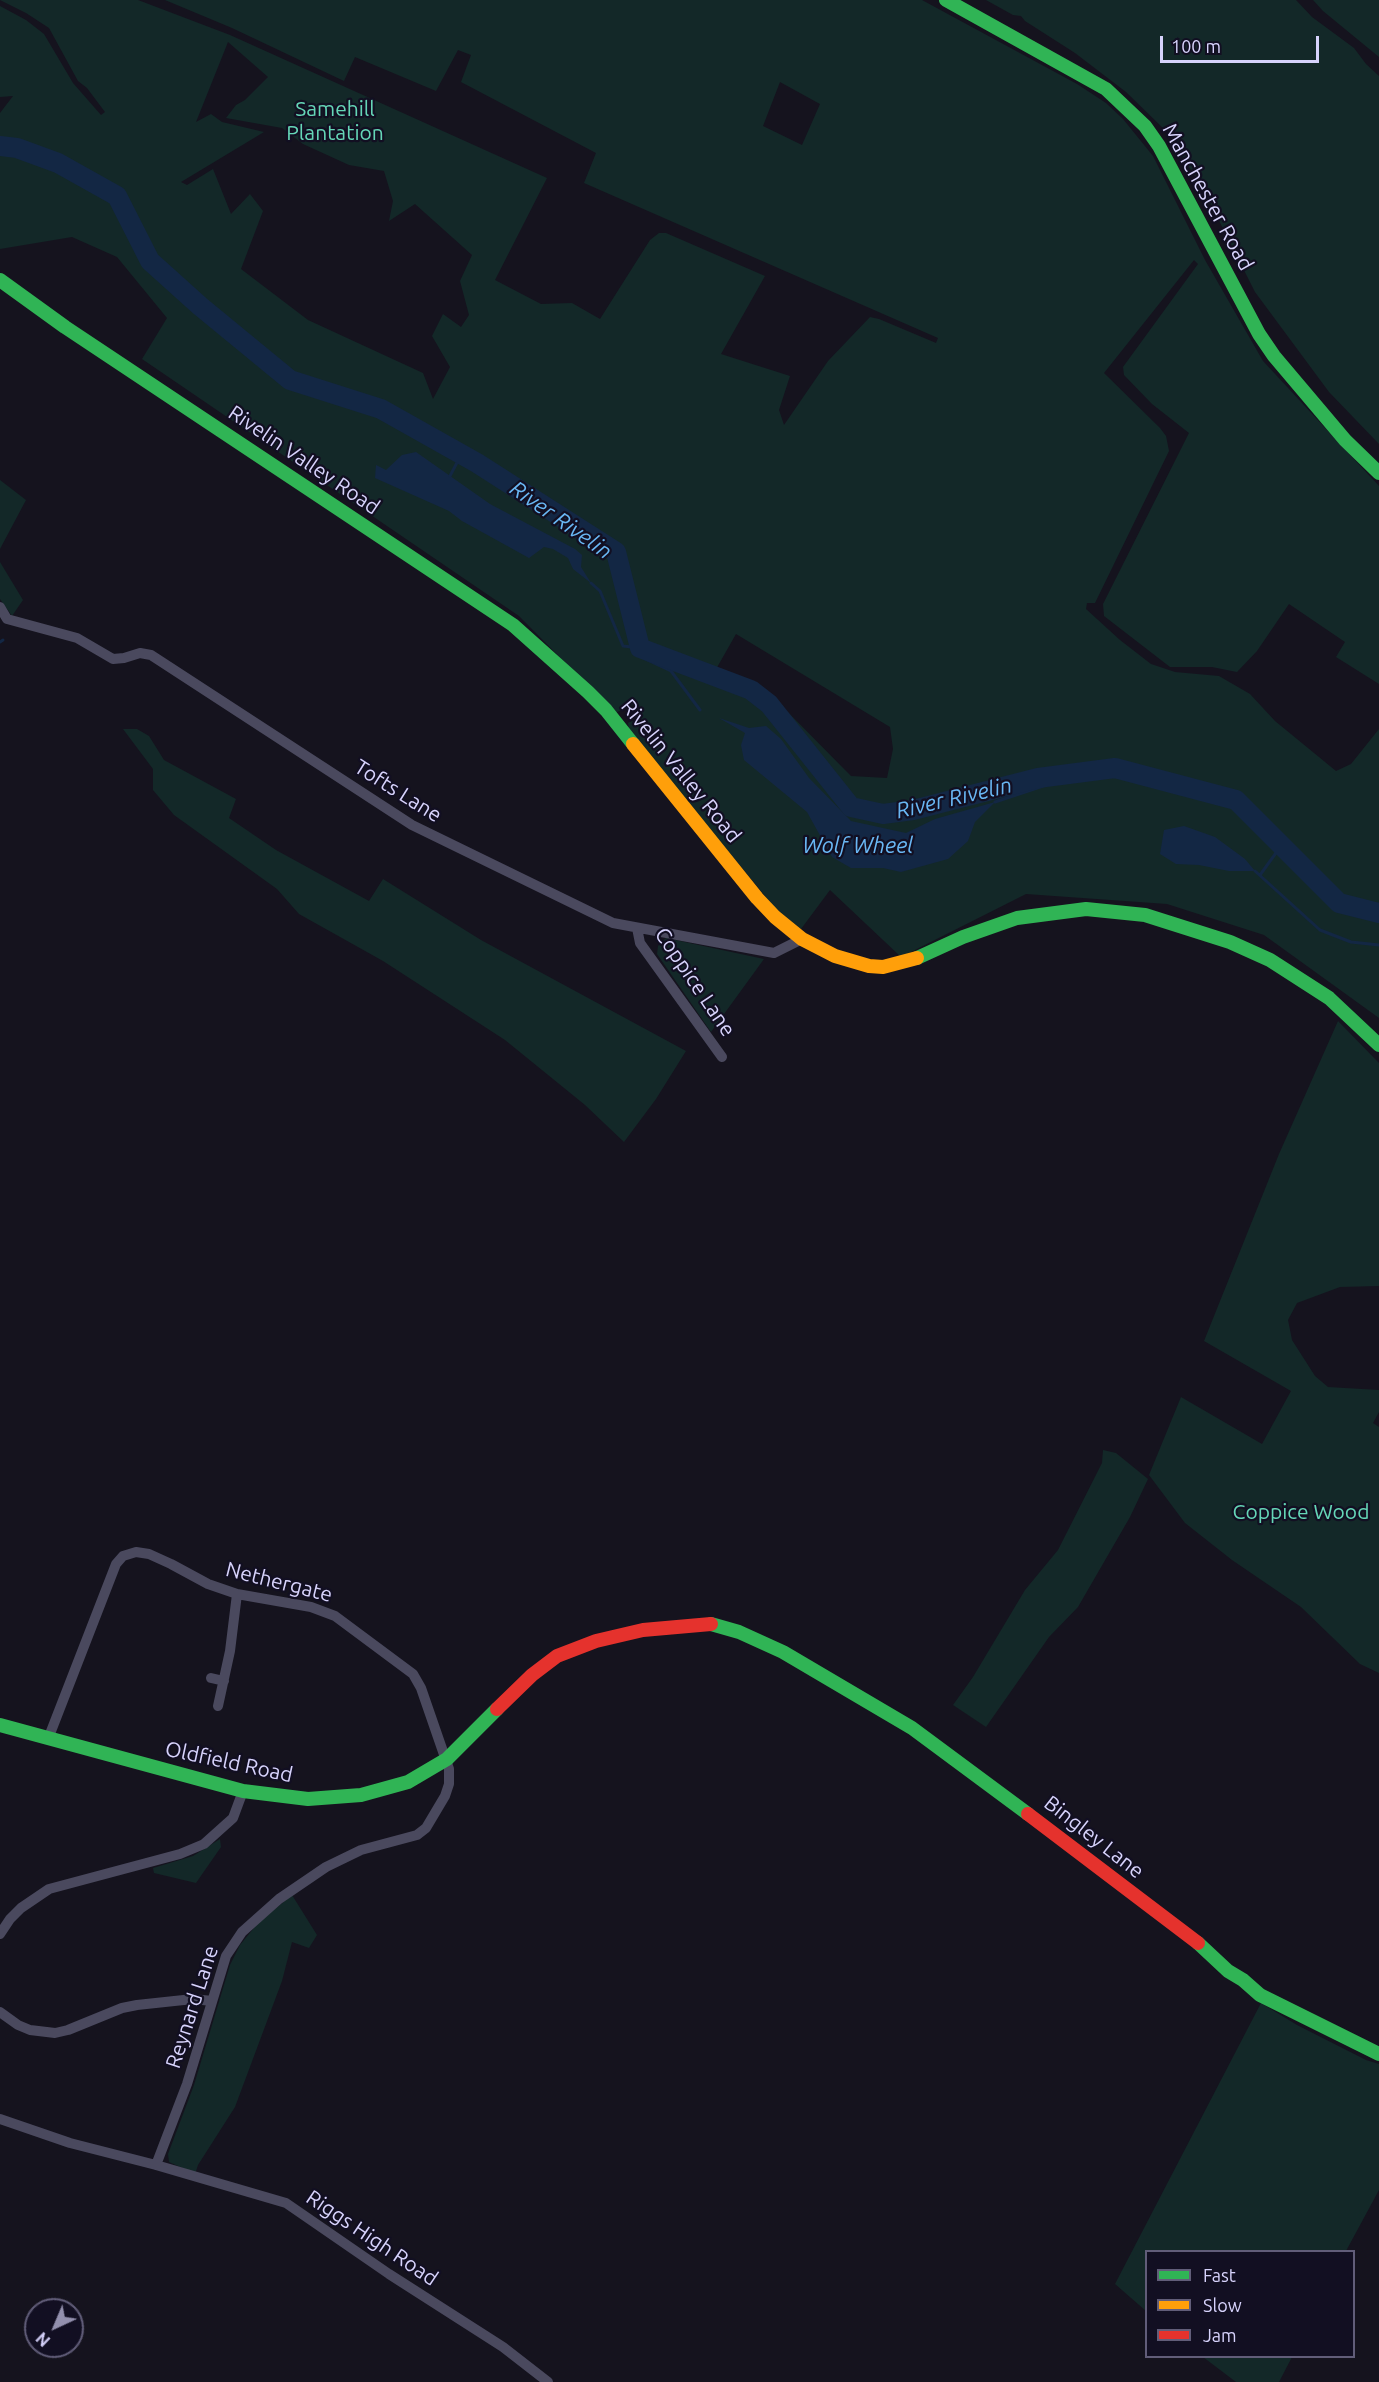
<!DOCTYPE html>
<style>
body{margin:0}
#map{position:relative;width:1379px;height:2382px;overflow:hidden;background:#15131e;font-family:Ubuntu,sans-serif}
canvas{display:block}
.legend{position:absolute;left:1145px;top:2250px;width:210px;height:108px;box-sizing:border-box;background:#120f22;border:2px solid #615d79;margin:0;padding:8px 10px;list-style:none;font-size:18px;color:#d7d3fc}
.legend li{display:flex;align-items:center;gap:12px;height:30px}
.legend b{width:30px;border:2px solid #615d79}
.north{position:absolute;left:24px;top:2298px;width:60px;height:60px;box-sizing:border-box;background:#120f22;border:2px solid #615d79;border-radius:50%;rotate:224deg;font-size:16px;font-weight:700;line-height:24px;text-align:center;color:#d7d3fc}
.north::after{content:'';display:block;margin:auto;width:21px;height:27px;background:#9390ae;clip-path:polygon(50% 0,100% 100%,50% 72%,0 100%)}
.scale{position:absolute;left:1160px;top:36px;width:159px;height:27px;box-sizing:border-box;border:3px solid #d7d3fc;border-top:0;padding-left:8px;font-size:18px;line-height:21px;white-space:nowrap;color:#d7d3fc;-webkit-text-stroke:4px #120f22;paint-order:stroke}
</style>
<div id="map">
<canvas width="1379" height="2382"></canvas>
<ul class="legend">
<li><b style="height:8px;background:#30b455"></b>Fast</li>
<li><b style="height:8px;background:#ff9f0a"></b>Slow</li>
<li><b style="height:8px;background:#e5322d"></b>Jam</li>
</ul>
<div class="north">N</div>
<div class="scale">100 m</div>
</div>
<script>
const c = document.querySelector('canvas').getContext('2d');
c.lineJoin = 'round';
function fill(path, color) { c.fillStyle = color; c.fill(path, 'evenodd'); }
const toPath = rows => new Path2D(rows.map(r => 'M' + r).join(''));
function stroke(path, color, width, dash) { c.strokeStyle = color; c.lineWidth = width; c.lineCap = dash ? 'butt' : 'round'; c.setLineDash(dash || []); c.stroke(path); }
function label(font, color, halo, rows, align = 'center') {
  c.font = font + ' Ubuntu,sans-serif'; c.lineWidth = 4.5; c.setLineDash([]); c.textBaseline = 'middle'; c.strokeStyle = halo; c.fillStyle = color; for (const [text, x, y, turn = 0] of rows) {
    c.save(); c.translate(x, y); c.rotate((+turn || 0) * Math.PI / 180); c.textAlign = isNaN(turn) ? turn : align; if (halo) c.strokeText(text, 0, 0); c.fillText(text, 0, 0); c.restore();
  }
}
fill(toPath([
 [0,0,138,0,230,35,547,178,495,280,541,304,572,303,600,319,650,240,659,233,666,233,765,276,721,354,790,376,779,410,784,425,828,361,870,317,879,319,936,343,938,338,584,183,596,153,461,82,471,55,458,50,436,91,355,57,344,81,232,28,165,0,922,0,1077,84,1106,103,1123,119,1153,156,1205,260,1263,361,1379,486,1379,684,1336,657,1345,642,1289,604,1257,651,1237,672,1212,667,1170,667,1104,616,1103,604,1189,433,1152,404,1124,375,1123,367,1198,264,1194,260,1104,373,1160,428,1166,436,1169,451,1095,603,1087,603,1086,609,1120,640,1151,664,1175,672,1219,676,1250,694,1275,721,1336,771,1351,764,1379,729,1379,1018,1264,935,1167,904,1026,894,901,957,830,890,801,929,775,908,629,731,628,723,631,721,639,722,642,708,633,705,615,713,519,616,142,359,167,318,117,257,72,237,0,249,0,113,13,96,0,97,0,6,26,20,44,34,73,83,101,115,105,112,87,88,78,81,49,28,26,13],
 [228,42,268,77,245,100,236,105,226,118,282,128,303,144,349,165,384,171,393,201,389,221,415,204,472,255,460,281,469,315,461,327,443,314,432,336,450,367,433,399,423,373,308,320,241,269,263,211,250,194,231,214,213,169,187,185,181,182,264,132,222,122,211,114,196,122],
 [780,82,820,104,802,145,763,126],
 [736,634,890,727,893,749,887,778,851,776,769,693,715,671],
 [986,0,1296,0,1312,17,1354,48,1366,64,1379,76,1379,444,1329,392,1255,292,1203,189,1166,131,1126,92,1075,53,1025,21,1021,16,1013,15],
 [1313,0,1379,0,1379,57,1323,11],
 [0,480,26,500,0,549],
 [0,562,23,600,12,616,0,599],
 [123,729,137,729,149,736,164,760,236,799,229,818,276,850,369,901,383,879,481,940,686,1051,656,1099,624,1142,585,1105,505,1040,383,961,299,914,277,889,174,815,153,790,153,769],
 [666,938,764,959,711,1032,657,954,658,946],
 [1338,1021,1379,1063,1379,1286,1340,1287,1297,1303,1288,1320,1292,1340,1315,1376,1328,1387,1379,1390,1379,1412,1373,1423,1379,1427,1379,1673,1360,1664,1301,1607,1232,1560,1185,1523,1149,1475,1181,1397,1262,1444,1291,1391,1204,1341,1279,1154],
 [1103,1450,1116,1453,1148,1479,1130,1517,1078,1607,1049,1637,986,1727,953,1705,973,1677,1025,1590,1058,1550,1102,1463],
 [220,1839,221,1847,196,1883,154,1873,153,1868,193,1856],
 [292,1895,317,1935,309,1948,292,1942,282,1981,235,2107,198,2165,194,2177,187,2170,169,2162,168,2154,194,2085,230,1965,240,1945,258,1923],
 [1261,2003,1297,2025,1366,2060,1379,2064,1379,2190,1346,2251,1146,2252,1146,2311,1115,2284],
 [1203,2357,1292,2357,1279,2382,1236,2382]
]), '#132828');
fill(toPath([
 [416,452,490,504,575,549,582,555,581,567,591,583,573,569,568,558,553,549,544,547,529,558,462,521,449,511,375,478,376,465,386,470,402,455],
 [719,718,749,728,766,726,781,739,809,778,851,821,906,833,935,819,995,802,975,822,968,841,948,859,901,872,883,868,851,868,832,857,807,812,744,760,741,745,745,733],
 [1184,826,1215,837,1245,859,1255,871,1229,871,1199,865,1176,864,1160,854,1164,830]
]), '#132744');
stroke(toPath([
 [450,476,461,455],
 [591,583,600,591,623,646,640,648,639,656,671,671,700,710],
 [0,642,3,640],
 [995,802,1046,785,1050,776],
 [1255,871,1320,930,1351,942,1379,945],
 [1260,875,1281,846]
]), '#132744', 3);
stroke(toPath([
 [0,146,17,148,58,163,117,196,150,261,200,306,290,380,381,409,477,463,616,552,640,648,751,690,769,704,851,807,883,814,913,810,1038,778,1115,768,1236,800,1339,903,1379,913]
]), '#132744', 20);
stroke(toPath([
 [0,607,7,619,77,638,113,659,124,658,140,653,151,655,412,825,613,923,774,953,802,939],
 [637,928,640,943,722,1057],
 [211,1678,224,1681],
 [218,1706,230,1651,237,1594],
 [48,1739,116,1564,123,1556,136,1552,149,1554,171,1564,208,1584,237,1594,311,1607,335,1616,413,1674,421,1688,449,1769,449,1784,445,1796,426,1828,417,1835,361,1850,326,1867,279,1899,242,1932,226,1956,187,2084,156,2165],
 [0,1934,10,1919,21,1908,49,1889,180,1854,204,1844,233,1818,243,1791],
 [0,2012,18,2025,30,2030,55,2033,68,2030,122,2008,137,2005,193,1999,212,2001],
 [0,2119,70,2143,156,2165,286,2203,389,2274,503,2347,548,2382]
]), '#4a495e', 10);
stroke(toPath([
 [946,0,1106,89,1145,126,1159,146,1259,334,1274,356,1345,440,1379,473],
 [0,280,65,327,513,625,588,692,606,710,633,744],
 [917,958,963,937,1017,918,1086,909,1145,915,1230,942,1270,960,1329,998,1379,1045],
 [711,1624,739,1632,783,1652,912,1728,1028,1814],
 [0,1725,243,1791,308,1799,361,1795,408,1782,447,1759,497,1709],
 [1198,1943,1228,1971,1243,1980,1260,1995,1379,2054]
]), '#30b455', 14);
stroke(toPath([
 [633,744,757,898,775,917,802,939,835,956,869,966,883,967,917,958]
]), '#ff9f0a', 14);
stroke(toPath([
 [497,1709,532,1675,557,1656,596,1641,643,1630,711,1624],
 [1028,1814,1198,1943]
]), '#e5322d', 14);
label('21px', '#65d6b7', '#120f22', [
 ["Samehill",335,109],
 ["Plantation",335,133],
 ["Coppice Wood",1301,1512]
]);
label('21px', '#d7d3fc', '#120f22', [
 ["Manchester Road",1208,197,61],
 ["Rivelin Valley Road",304,460,34],
 ["Rivelin Valley Road",681,771,51],
 ["Tofts Lane",398,791,32],
 ["Coppice Lane",695,982,56],
 ["Nethergate",279,1582,14],
 ["Oldfield Road",229,1762,12],
 ["Bingley Lane",1094,1837,38],
 ["Reynard Lane",192,2007,-72],
 ["Riggs High Road",372,2238,34]
]);
label('italic 22px', '#69b7f4', '#120f22', [
 ["River Rivelin",561,520,35],
 ["River Rivelin",954,798,-13],
 ["Wolf Wheel",858,846]
]);
</script>
